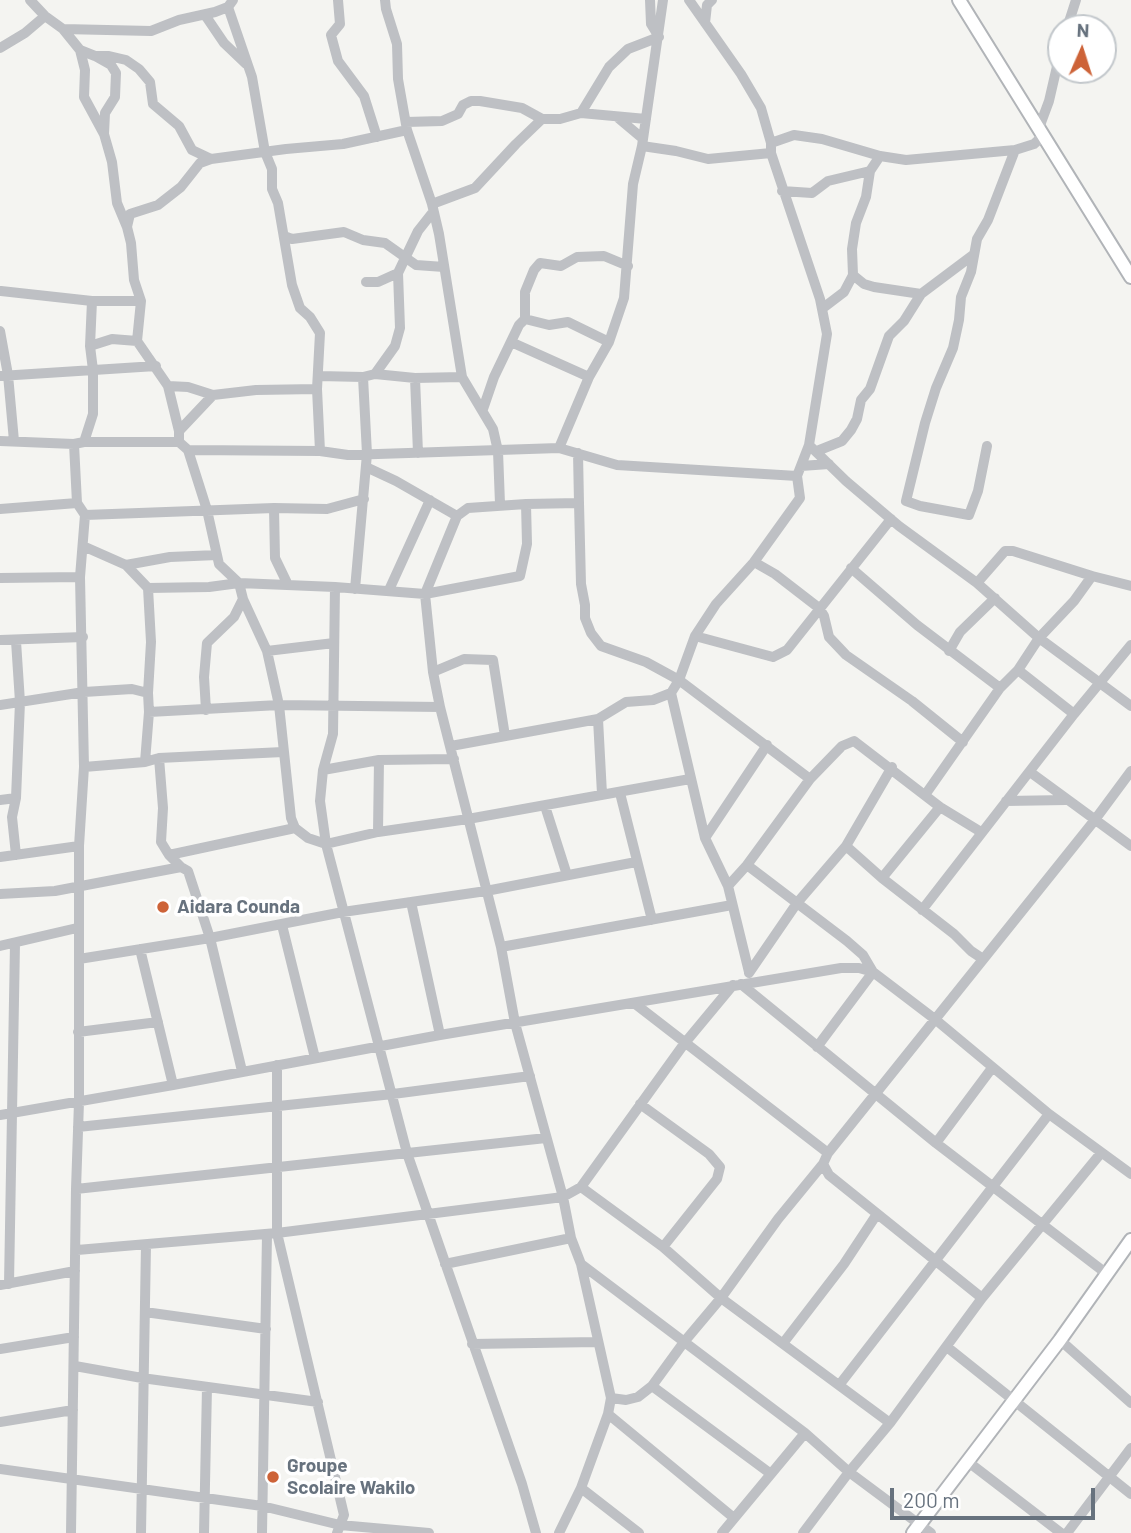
<!DOCTYPE html>
<style>
body{margin:0}
#map{position:relative;width:1131px;height:1533px;overflow:hidden;background:#f4f4f1;font-family:Barlow,sans-serif}
canvas{display:block}
.north{position:absolute;left:1047px;top:14px;width:70px;height:70px;box-sizing:border-box;background:#fff;border:2px solid #c2c7cb;border-radius:50%;rotate:3deg;font-size:19px;font-weight:700;line-height:28px;text-align:center;color:#67727e}
.north::after{content:'';display:block;margin:auto;width:24px;height:32px;background:#cd6338;clip-path:polygon(50% 0,100% 100%,50% 72%,0 100%)}
.scale{position:absolute;left:890px;top:1488px;width:205px;height:32px;box-sizing:border-box;border:4px solid #67727e;border-top:0;padding-left:9px;font-size:21px;line-height:24px;white-space:nowrap;color:#67727e;-webkit-text-stroke:5px #fff;paint-order:stroke}
</style>
<div id="map">
<canvas width="1131" height="1533"></canvas>
<div class="north">N</div>
<div class="scale">200 m</div>
</div>
<script>
const c = document.querySelector('canvas').getContext('2d');
c.lineJoin = 'round';
const toPath = rows => new Path2D(rows.map(r => 'M' + r).join(''));
function stroke(path, color, width, dash) { c.strokeStyle = color; c.lineWidth = width; c.lineCap = dash ? 'butt' : 'round'; c.setLineDash(dash || []); c.stroke(path); }
function label(font, color, halo, rows, align = 'center') {
  c.font = font + ' Barlow,sans-serif'; c.lineWidth = 7; c.setLineDash([]); c.textBaseline = 'middle'; c.strokeStyle = halo; c.fillStyle = color; for (const [text, x, y, turn = 0] of rows) {
    c.save(); c.translate(x, y); c.rotate((+turn || 0) * Math.PI / 180); c.textAlign = isNaN(turn) ? turn : align; if (halo) c.strokeText(text, 0, 0); c.fillText(text, 0, 0); c.restore();
  }
}
const major = toPath([
 [959,0,1131,277],
 [913,1533,1060,1340,1131,1240]
]);
stroke(major, '#b1b4b8', 16);
stroke(toPath([
 [30,0,45,16,63,29,80,50,95,56,109,56,126,60,139,69,150,82,153,104,179,126,192,150,211,159,286,149,343,144,407,130],
 [338,0,340,24,331,35,338,61,364,96,377,137],
 [385,0,386,9,397,44,398,79,407,130,432,204,439,234,462,377,493,429,498,451,500,504],
 [689,0,741,74,761,108,771,143,771,153,820,299,827,334,809,445,797,476,800,498,754,562,716,604,695,636,679,680,671,693,705,838,728,886,749,972],
 [228,7,252,77,265,152,272,169,272,189,278,203,292,285,300,308,310,317,320,333,317,389,320,451],
 [205,15,224,43,246,64],
 [705,23,707,5,712,0],
 [1067,28,1076,0],
 [63,29,151,31,179,20,215,12,228,7,233,0],
 [0,48,25,33,45,16],
 [80,50,85,70,84,97,104,134,112,162,117,203,127,227],
 [95,56,111,65,116,73,115,97,105,113,104,134],
 [581,113,609,67,628,49,659,37,651,24,650,0],
 [617,117,642,138],
 [406,122,442,121,458,114,463,105,471,101,480,101,522,108,542,119],
 [1039,128,1049,101,1061,49],
 [771,143,794,135,822,139,880,156,906,160,1015,150,1034,144,1044,135],
 [642,146,676,151,708,159,771,153],
 [782,191,812,193,828,181,870,171],
 [432,204,475,188,516,144,542,119,560,119,581,113,646,119],
 [284,236,292,239,344,232,363,240,385,243,416,265,444,267],
 [853,275,864,284,874,287,921,294],
 [366,282,378,282,398,273],
 [1,291,92,301,141,301],
 [823,308,844,292,853,275,852,249,856,223,866,197,870,171,880,156],
 [525,319,525,292,534,270,540,263,561,266,577,257,604,256,628,266],
 [0,331,8,375,14,441],
 [137,341,141,301,134,280,131,243,127,227,130,214,158,205,181,187,200,163,211,159],
 [511,342,589,377],
 [90,346,112,339,137,341,168,386,179,431,179,442],
 [375,374,395,346,400,328,398,273,418,231,433,212],
 [0,376,156,366],
 [319,376,363,377],
 [415,378,418,453],
 [168,386,188,387,213,395,256,390,317,389],
 [483,409,494,377,519,325,525,319,549,325,568,322,609,342],
 [179,431,213,395],
 [0,441,74,444,77,503,85,515,80,577,84,767,79,846,79,1102,76,1189,71,1533],
 [84,442,93,414,93,370,90,346,92,301],
 [74,444,84,442,179,442,188,450,207,510,219,564,239,583,243,599,267,651,279,705,291,818,295,828,308,838,326,844,378,832,468,819,690,779],
 [809,445,846,481,899,526,977,583,1039,638,1131,706],
 [987,446,978,491,969,515,920,506,906,501,925,423,936,388,953,348,959,320,961,297,971,272,977,239,988,220,1015,150],
 [559,448,617,465,797,476],
 [188,450,320,451,348,455,559,448,589,377,609,342,624,298,633,184,642,146,663,0],
 [817,451,842,441,851,430,857,419,861,400,870,389,889,336,904,321,921,294,973,255],
 [578,453,579,503],
 [801,466,829,464],
 [366,467,396,481,457,516],
 [526,504,579,503,581,584,585,605,585,618,591,633,601,646,646,662,679,680,810,779],
 [274,508,275,558,288,585],
 [0,509,77,503],
 [85,515,274,508,327,509,364,499],
 [83,546,126,565,148,588,209,587,239,583,335,587,425,594,520,576,527,544,526,504,468,508,457,516,425,594,433,672,440,707,501,947,515,1023,563,1197,571,1238,581,1264,611,1398,608,1414,581,1488,559,1533],
 [754,562,775,574,819,608,824,616,829,637,846,655,912,701,963,742],
 [126,565,170,557,217,555],
 [851,568,917,625,1000,688],
 [0,578,80,577],
 [977,583,1005,551,1013,551,1092,576,1131,586],
 [335,587,333,734,323,770,320,801,326,844,407,1153,522,1484,536,1533],
 [355,589,367,454,363,377,375,374,415,378,462,377],
 [389,590,430,500],
 [695,636,773,657,787,650,891,519],
 [0,640,83,637],
 [16,641,20,702,16,798,12,817,16,855],
 [267,651,334,643],
 [949,651,960,632,995,598],
 [1018,670,1074,714],
 [433,672,464,659,493,660,505,736],
 [148,693,151,642,148,588],
 [0,705,84,692,132,689,148,693,149,712,145,762],
 [206,710,204,677,207,643,234,617,243,599],
 [149,712,279,705,440,707],
 [598,719,602,794],
 [451,746,598,719,626,702,653,700,671,693],
 [159,758,163,808,161,842,169,855,181,867,188,871,210,938,242,1071],
 [84,767,145,762,159,758,283,752],
 [323,770,379,760,454,759],
 [1030,772,1131,846],
 [620,793,652,920],
 [925,795,1000,688,1018,670,1039,638,1074,601,1092,576],
 [0,800,16,798],
 [1006,801,1066,800],
 [545,806,567,875],
 [378,832,379,760],
 [705,838,767,745],
 [846,846,882,878,954,934,971,951,983,959],
 [169,855,295,828],
 [0,857,79,846],
 [747,865,847,941,863,955,873,972,817,1047],
 [882,878,940,807],
 [728,886,747,865,810,779,842,746,854,741,940,807,981,832],
 [0,894,55,891,181,867],
 [411,902,440,1035],
 [922,910,1074,714,1131,645],
 [282,925,315,1058],
 [0,946,77,928],
 [501,947,732,905],
 [140,949,173,1085],
 [79,959,210,938,343,912,486,891,636,862],
 [749,973,797,903,846,846,892,767],
 [741,984,936,1143,1107,1274],
 [634,1003,828,1153],
 [78,1032,158,1022],
 [277,1065,277,1233,344,1515,337,1533],
 [640,1104,709,1154,720,1167,717,1179,663,1247],
 [0,1115,173,1085,440,1035,841,968,859,968,873,972,936,1020,1049,1114,1131,1174],
 [78,1127,393,1094,530,1076],
 [936,1143,992,1068],
 [823,1164,829,1175,982,1298],
 [581,1187,663,1247,721,1298,890,1423],
 [76,1189,546,1138],
 [77,1250,277,1233,563,1197,581,1187,684,1044,733,985],
 [445,1264,571,1238],
 [581,1264,805,1433,849,1472,931,1533],
 [9,1284,15,943],
 [0,1285,75,1271],
 [145,1312,266,1329],
 [1060,1340,1131,1403],
 [784,1342,844,1264,877,1214],
 [472,1344,597,1342],
 [947,1347,1131,1494],
 [0,1349,74,1337],
 [75,1366,142,1378,318,1402],
 [840,1384,1049,1114],
 [652,1386,771,1474],
 [611,1398,626,1400,638,1397,652,1386,684,1342,721,1298,778,1219,823,1164,828,1153,1094,821,1131,771],
 [608,1414,734,1518],
 [0,1422,73,1410],
 [967,1461,1061,1533],
 [0,1469,262,1506,340,1525,429,1533],
 [581,1488,639,1533],
 [141,1533,146,1245],
 [204,1533,207,1387],
 [262,1533,267,1234],
 [722,1533,805,1433],
 [803,1533,849,1472,890,1423,982,1298,1101,1153],
 [1067,1533,1131,1448]
]), '#bec0c4', 10);
stroke(major, '#fff', 12);
for (const [x, y, r, color] of [
 [163,907,7,"#cd6338"],
 [273,1477,7,"#cd6338"]
]) { const dot = new Path2D(); dot.arc(x, y, r, 0, 2 * Math.PI); c.fillStyle = color; c.fill(dot); stroke(dot, '#fff', 2.5); }
label('bold 19px', '#67727e', '#fff', [
 ["Aidara Counda",177,907],
 ["Groupe",287,1466],
 ["Scolaire Wakilo",287,1488]
], 'left');
</script>
